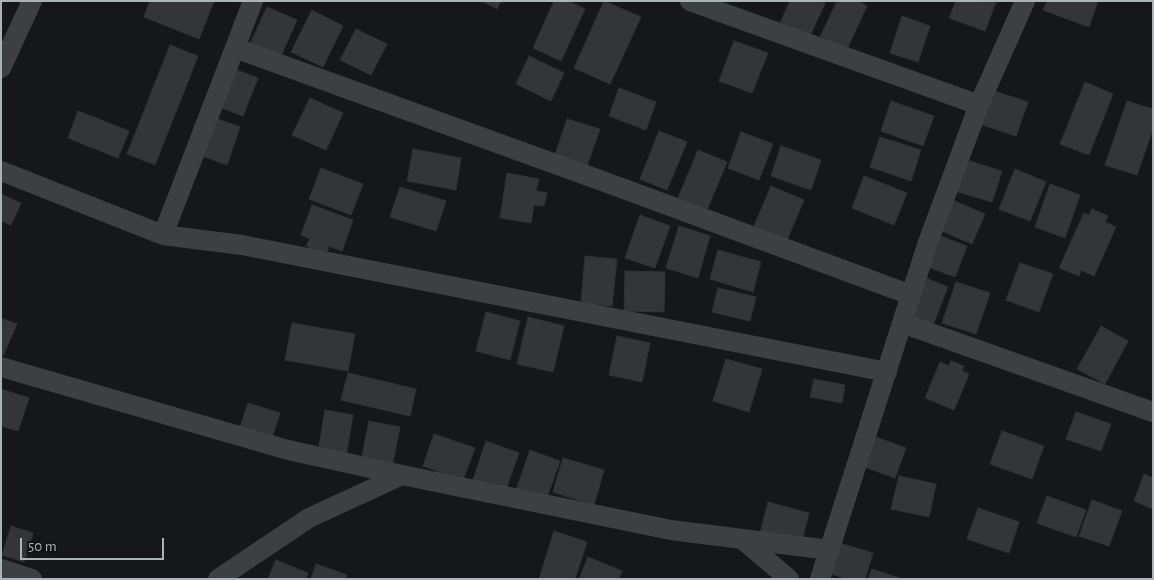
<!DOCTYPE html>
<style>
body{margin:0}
#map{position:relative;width:1154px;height:580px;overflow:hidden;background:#161718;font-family:"Alegreya Sans",sans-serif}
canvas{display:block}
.frame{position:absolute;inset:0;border:2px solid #aab4b6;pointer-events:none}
.scale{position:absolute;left:20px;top:538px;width:144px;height:22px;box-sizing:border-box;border:2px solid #aab4b6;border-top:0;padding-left:6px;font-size:15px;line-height:18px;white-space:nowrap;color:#aab4b6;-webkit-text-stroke:4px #111213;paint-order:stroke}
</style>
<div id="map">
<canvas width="1154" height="580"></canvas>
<div class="frame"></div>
<div class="scale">50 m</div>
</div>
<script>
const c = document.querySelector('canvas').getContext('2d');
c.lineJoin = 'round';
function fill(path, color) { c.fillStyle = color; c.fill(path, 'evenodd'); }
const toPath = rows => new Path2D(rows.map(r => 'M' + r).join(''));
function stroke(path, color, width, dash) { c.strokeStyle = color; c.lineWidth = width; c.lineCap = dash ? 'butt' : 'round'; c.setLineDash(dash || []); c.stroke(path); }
const building = toPath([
 [150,1,214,1,199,39,144,17,150,1],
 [482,1,501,1,497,9,482,1],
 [554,1,568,1,585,9,561,61,533,48,554,1],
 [604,1,641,17,610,84,574,68,604,1],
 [790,1,826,1,810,36,780,23,790,1],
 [837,1,858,1,867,6,847,49,820,37,837,1],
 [956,1,996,2,985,31,949,18,956,1],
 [1047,1,1098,1,1089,27,1043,10,1047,1],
 [267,7,297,20,280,58,250,44,267,7],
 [312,10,343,26,323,67,291,52,312,10],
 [902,16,930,26,918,62,890,53,902,16],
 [356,29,387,44,371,75,340,60,356,29],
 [734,41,768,53,752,93,719,81,734,41],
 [170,45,198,56,155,165,127,154,170,45],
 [529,56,564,73,551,101,516,84,529,56],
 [229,67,258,78,243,116,214,105,229,67],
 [1085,82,1113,94,1089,155,1060,144,1085,82],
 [619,88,656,102,646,130,609,116,619,88],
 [988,89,1028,102,1016,136,977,123,988,89],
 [310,98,343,113,326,150,292,135,310,98],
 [891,101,934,116,923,146,881,131,891,101],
 [1127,101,1153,109,1153,129,1137,175,1105,165,1127,101],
 [78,111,129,131,118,158,68,138,78,111],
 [207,115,240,127,227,165,194,153,207,115],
 [567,119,600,129,587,166,555,155,567,119],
 [659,131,687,142,667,190,640,179,659,131],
 [741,132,773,144,759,180,728,168,741,132],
 [880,137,921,150,911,181,870,167,880,137],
 [781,146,821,160,811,190,771,176,781,146],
 [413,149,461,158,456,190,407,181,413,149],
 [698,150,727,162,707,210,678,198,698,150],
 [960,158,1002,171,992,202,951,190,960,158],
 [321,168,363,184,351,215,309,199,321,168],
 [1015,169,1046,182,1030,221,999,209,1015,169],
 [507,173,539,179,536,191,547,193,544,206,534,205,531,223,500,218,507,173],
 [864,176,907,193,894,225,852,208,864,176],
 [1050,184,1080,195,1065,238,1035,227,1050,184],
 [771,186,804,200,787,240,754,226,771,186],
 [400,187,446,201,436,231,390,217,400,187],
 [1,194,21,203,11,225,1,221,1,194],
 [948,198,985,214,972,244,935,228,948,198],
 [312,205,353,220,342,251,329,246,326,254,306,246,310,239,301,235,312,205],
 [1092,209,1108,216,1105,222,1116,227,1094,276,1081,270,1079,276,1059,268,1084,213,1089,215,1092,209],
 [640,215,670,226,655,268,625,258,640,215],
 [679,226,710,236,698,278,666,268,679,226],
 [927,231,967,246,955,277,915,262,927,231],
 [718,250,761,262,753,292,710,279,718,250],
 [585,256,617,259,612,306,581,303,585,256],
 [1020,263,1053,274,1039,312,1006,300,1020,263],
 [625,271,665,272,664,312,624,311,625,271],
 [919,275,948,287,933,325,903,314,919,275],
 [956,282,990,293,976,334,942,323,956,282],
 [718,288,756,297,750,321,712,312,718,288],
 [486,312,520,321,510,360,476,351,486,312],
 [528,317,564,326,553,372,517,364,528,317],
 [1,318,17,324,3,356,1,355,1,318],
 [292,323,355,334,348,371,285,360,292,323],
 [1101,326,1128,341,1105,384,1077,369,1101,326],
 [617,336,650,343,642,382,609,375,617,336],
 [726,359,762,369,749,412,713,401,726,359],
 [951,361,964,366,962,371,969,374,954,410,925,398,940,362,949,366,951,361],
 [348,373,416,389,410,416,341,400,348,373],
 [814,379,845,385,842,403,810,397,814,379],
 [1,389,29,398,18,431,1,426,1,389],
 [248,403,280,413,270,444,238,434,248,403],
 [325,410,353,415,346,456,318,452,325,410],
 [1076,412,1111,424,1101,451,1066,439,1076,412],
 [369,421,400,427,392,467,361,461,369,421],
 [1002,431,1044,446,1032,479,990,464,1002,431],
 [862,432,906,448,895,478,851,462,862,432],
 [434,434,475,448,463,480,423,466,434,434],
 [486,441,519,453,505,492,473,480,486,441],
 [530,450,560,461,546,500,516,490,530,450],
 [563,458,604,470,594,505,553,492,563,458],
 [1144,474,1153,478,1153,509,1134,501,1144,474],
 [899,476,936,484,929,517,891,509,899,476],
 [1047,496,1086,510,1076,537,1037,523,1047,496],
 [1092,500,1122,511,1109,546,1079,536,1092,500],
 [768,502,809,513,801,544,760,533,768,502],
 [978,508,1019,522,1009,553,967,539,978,508],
 [11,526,33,533,24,562,2,555,11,526],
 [554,531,587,542,575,579,539,579,554,531],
 [836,542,873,553,865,579,848,579,827,573,836,542],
 [588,557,622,571,619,579,579,579,588,557],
 [276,560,308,573,306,579,268,579,276,560],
 [316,564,347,575,345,579,311,579,316,564],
 [872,569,902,579,868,579,872,569]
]);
fill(building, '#333536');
stroke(building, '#303233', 1);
stroke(toPath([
 [690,1,979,105],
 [235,48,616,186,911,295],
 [1,68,32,1],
 [1,171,163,235,242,245,887,372],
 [163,235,253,1],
 [902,323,1153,412],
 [1,367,288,450,402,475,671,530,830,550],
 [742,539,789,579],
 [1,569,32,579],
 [218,579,309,518,402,475],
 [820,579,927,245,979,105,1025,1]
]), '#3d4041', 20);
</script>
